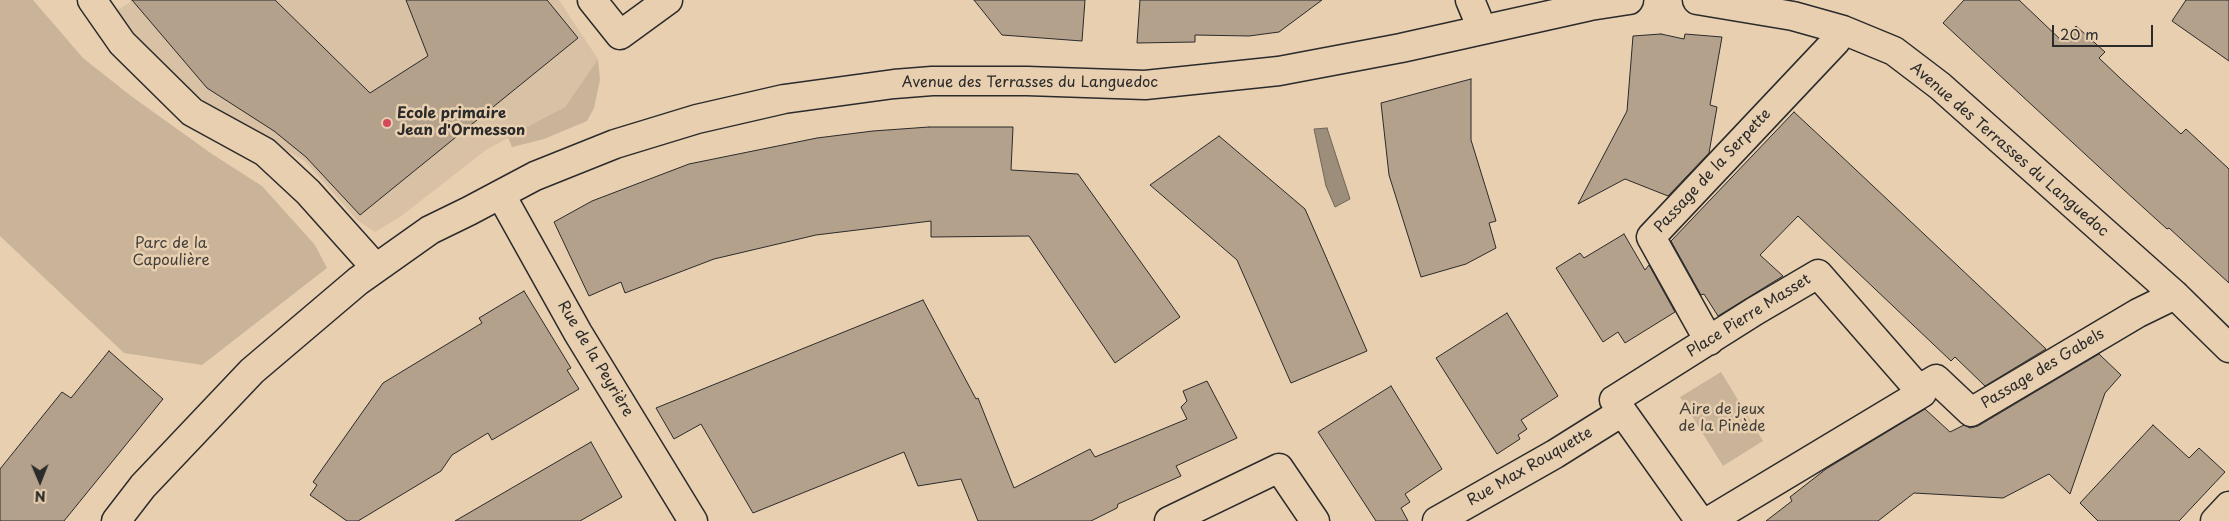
<!DOCTYPE html>
<meta charset="utf-8">
<style>
body{margin:0}
#map{position:relative;width:2229px;height:521px;overflow:hidden;background:#e8cfb0;font-family:"Playpen Sans",sans-serif}
canvas{display:block}
.north{position:absolute;left:15px;top:456px;width:50px;height:50px;-webkit-text-stroke:4px #e8cfb0;paint-order:stroke;rotate:179deg;font-size:14px;font-weight:700;line-height:20px;text-align:center;color:#2b2b2b}
.north::after{content:'';display:block;margin:auto;width:18px;height:22px;background:#2b2b2b;clip-path:polygon(50% 0,100% 100%,50% 72%,0 100%)}
.scale{position:absolute;left:2052px;top:25px;width:101px;height:22px;box-sizing:border-box;border:2px solid #2b2b2b;border-top:0;padding-left:6px;font-size:15px;line-height:18px;white-space:nowrap;color:#2b2b2b;-webkit-text-stroke:4px #e8cfb0;paint-order:stroke}
</style>
<div id="map">
<canvas width="2229" height="521"></canvas>
<div class="north">N</div>
<div class="scale">20 m</div>
</div>
<script>
const c = document.querySelector('canvas').getContext('2d');
c.lineJoin = 'round';
function fill(path, color) { c.fillStyle = color; c.fill(path, 'evenodd'); }
const toPath = rows => new Path2D(rows.map(r => 'M' + r).join(''));
function stroke(path, color, width, dash) { c.strokeStyle = color; c.lineWidth = width; c.lineCap = dash ? 'butt' : 'round'; c.setLineDash(dash || []); c.stroke(path); }
function label(font, color, halo, rows, align = 'center') {
  c.font = font + ' "Playpen Sans",sans-serif'; c.lineWidth = 5; c.setLineDash([]); c.textBaseline = 'middle'; c.strokeStyle = halo; c.fillStyle = color; for (const [text, x, y, turn = 0] of rows) {
    c.save(); c.translate(x, y); c.rotate((+turn || 0) * Math.PI / 180); c.textAlign = isNaN(turn) ? turn : align; if (halo) c.strokeText(text, 0, 0); c.fillText(text, 0, 0); c.restore();
  }
}
fill(toPath([
 [130,0,559,0,598,59,565,107,486,150,400,217,375,232,357,220,305,161,215,109,151,60,116,11,130,2]
]), '#d8c1a5');
fill(toPath([
 [0,0,33,0,83,58,131,96,212,154,262,186,315,245,327,268,202,365,124,353,0,236],
 [598,59,600,80,594,108,587,121,544,139,512,147,508,137,565,107],
 [1721,372,1763,441,1723,466,1680,397]
]), '#c9b49a');
const water = toPath([
 [1327,128,1350,199,1335,207,1326,186,1314,129,1327,128]
]);
fill(water, '#9d8e7b');
stroke(water, '#6f665b', 1);
const building = toPath([
 [132,0,275,0,370,93,428,56,406,0,547,0,578,38,360,215,306,157,274,131,207,88,132,0],
 [974,0,1085,0,1082,41,1002,35,974,0],
 [1140,0,1322,0,1279,32,1249,36,1195,35,1195,42,1137,43,1140,0],
 [1964,0,2019,0,2062,41,2076,26,2105,52,2099,58,2120,78,2181,134,2186,129,2229,169,2229,283,2169,228,2167,229,2124,190,1943,23,1964,0],
 [2186,0,2229,0,2229,61,2172,21,2186,0],
 [1661,34,1684,39,1685,34,1722,37,1710,105,1717,107,1709,153,1668,196,1625,179,1578,204,1627,111,1633,36,1661,34],
 [1471,79,1471,140,1496,221,1489,223,1496,248,1466,264,1421,277,1389,175,1381,103,1471,79],
 [1794,112,1838,153,2046,349,1985,386,1955,357,1951,361,1798,216,1760,255,1783,276,1718,316,1704,294,1701,295,1671,241,1794,112],
 [929,127,1013,127,1011,170,1078,174,1180,317,1115,363,1029,236,931,237,931,221,816,235,714,259,625,293,621,282,589,296,554,222,592,201,689,164,817,138,873,131,929,127],
 [1219,136,1305,209,1367,351,1291,383,1237,260,1150,185,1219,136],
 [1624,234,1645,270,1649,265,1675,312,1625,343,1618,332,1603,342,1556,268,1580,253,1584,258,1624,234],
 [524,291,571,368,567,370,579,389,492,440,488,433,452,455,441,471,358,521,347,521,310,495,317,485,313,482,383,383,482,323,479,318,524,291],
 [923,300,976,399,978,398,1014,488,1090,449,1095,457,1187,419,1181,407,1187,401,1183,391,1207,381,1237,438,1176,466,1181,476,1118,504,1117,508,1091,521,978,521,961,479,918,486,904,452,753,513,701,424,674,439,656,408,923,300],
 [1507,313,1558,396,1521,420,1527,429,1518,435,1520,439,1497,454,1436,358,1507,313],
 [109,351,163,399,64,521,0,521,0,469,62,392,71,398,109,351],
 [2099,354,2121,375,2105,393,2070,494,2049,474,2003,498,1914,493,1878,521,1766,521,1792,501,1790,497,1826,469,1925,409,1950,432,1964,425,1970,428,1978,426,2099,354],
 [1391,386,1442,469,1405,494,1410,502,1401,508,1408,521,1376,521,1318,432,1391,386],
 [2153,425,2189,458,2199,448,2225,472,2179,521,2098,521,2080,503,2153,425],
 [591,442,622,497,580,521,455,521,591,442]
]);
fill(building, '#b3a18b');
stroke(building, '#2b2b2b', 1);
const minor = toPath([
 [92,0,122,43,192,112,265,152,308,192,376,268],
 [592,0,620,35,668,0],
 [1470,0,1482,29],
 [1697,0,1793,16,1843,30,1894,51,1940,86,2175,295,2229,348],
 [501,195,578,333,693,521],
 [1709,341,1651,237,1836,41],
 [1919,389,1936,379,1971,412,2138,313,2175,295],
 [116,521,143,486,252,371,358,281,430,230,469,211,535,176,615,144,697,119,784,99,894,84,932,81,1027,81,1145,85,1279,71,1401,48,1590,6,1629,0],
 [1169,521,1279,468,1315,521],
 [1437,521,1555,454,1622,412],
 [1700,521,1614,400,1755,311,1818,274,1922,393,1709,521],
 [2215,521,2229,506]
]);
stroke(minor, '#2b2b2b', 31);
stroke(minor, '#e8cfb0', 28);
for (const [x, y, r, color] of [
 [387,123,5,"#d1495b"]
]) { const dot = new Path2D(); dot.arc(x, y, r, 0, 2 * Math.PI); c.fillStyle = color; c.fill(dot); stroke(dot, '#e8cfb0', 2); }
label('15px', '#2b2b2b', '#e8cfb0', [
 ["Avenue des Terrasses du Languedoc",1030,83],
 ["Avenue des Terrasses du Languedoc",2009,150,41],
 ["Passage de la Serpette",1713,171,-47],
 ["Place Pierre Masset",1749,316,-32],
 ["Rue de la Peyrière",595,359,59],
 ["Passage des Gabels",2043,369,-31],
 ["Rue Max Rouquette",1530,467,-30]
]);
label('bold 15px', '#2b2b2b', '#e8cfb0', [
 ["Ecole primaire",397,114],
 ["Jean d'Ormesson",397,131]
], 'left');
label('15px', '#43403c', '#e8cfb0', [
 ["Parc de la",171,244],
 ["Capoulière",171,261],
 ["Aire de jeux",1722,410],
 ["de la Pinède",1722,427]
]);
</script>
